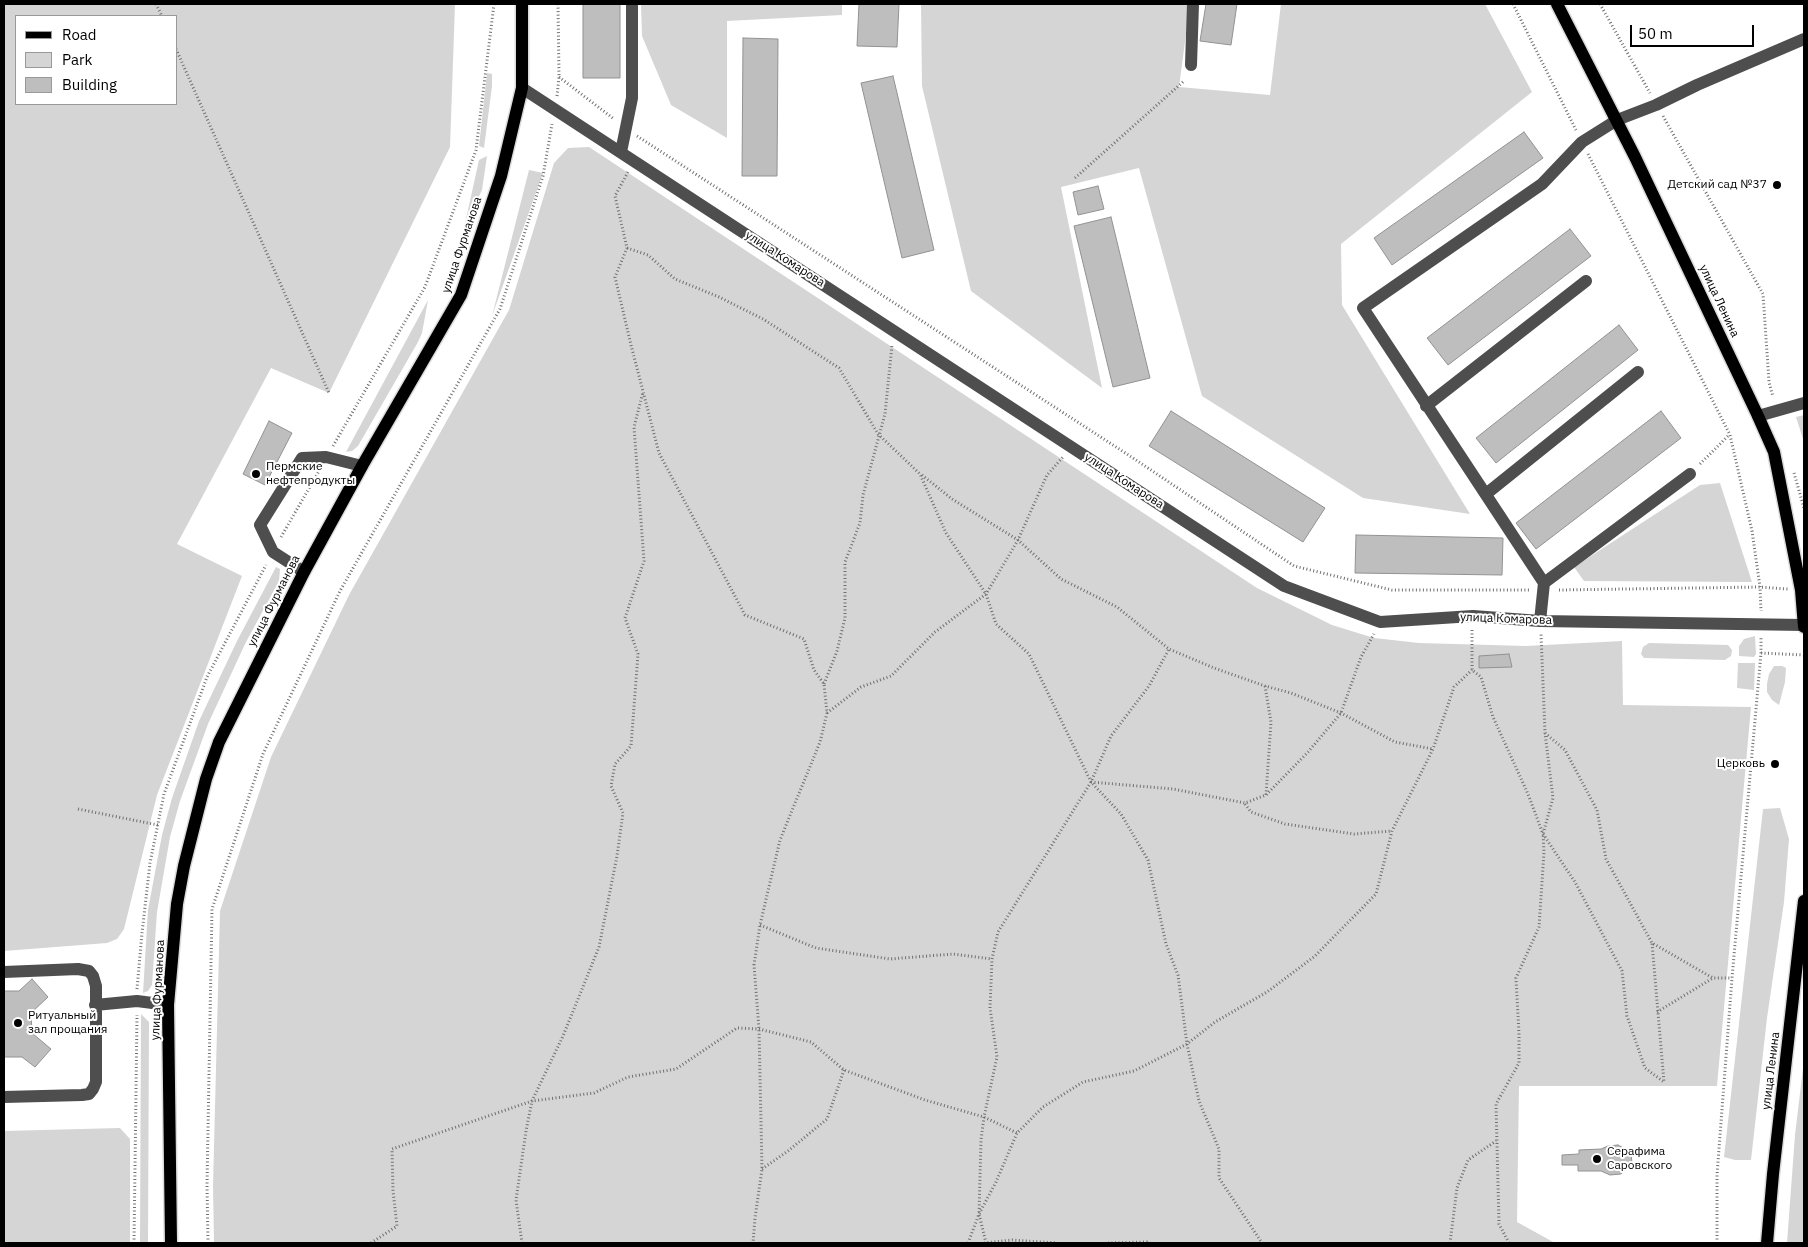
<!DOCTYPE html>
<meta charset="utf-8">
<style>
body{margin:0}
#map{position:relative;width:1808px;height:1247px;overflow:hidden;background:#fff;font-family:"IBM Plex Sans",sans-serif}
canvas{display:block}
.frame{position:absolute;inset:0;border:5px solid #000;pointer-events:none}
.legend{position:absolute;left:15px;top:15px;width:162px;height:90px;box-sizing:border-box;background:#fff;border:1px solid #999;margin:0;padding:6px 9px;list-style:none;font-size:15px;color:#000}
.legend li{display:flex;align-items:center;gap:10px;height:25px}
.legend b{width:25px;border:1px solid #999}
.scale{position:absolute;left:1630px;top:25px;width:124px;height:22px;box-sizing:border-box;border:2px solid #000;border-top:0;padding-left:6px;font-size:15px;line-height:18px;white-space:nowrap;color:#000;-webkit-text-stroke:4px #fff;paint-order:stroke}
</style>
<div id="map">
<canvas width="1808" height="1247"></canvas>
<div class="frame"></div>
<ul class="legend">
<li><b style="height:6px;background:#000"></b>Road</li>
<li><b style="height:14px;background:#d5d5d5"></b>Park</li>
<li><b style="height:14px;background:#bebebe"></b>Building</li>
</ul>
<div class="scale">50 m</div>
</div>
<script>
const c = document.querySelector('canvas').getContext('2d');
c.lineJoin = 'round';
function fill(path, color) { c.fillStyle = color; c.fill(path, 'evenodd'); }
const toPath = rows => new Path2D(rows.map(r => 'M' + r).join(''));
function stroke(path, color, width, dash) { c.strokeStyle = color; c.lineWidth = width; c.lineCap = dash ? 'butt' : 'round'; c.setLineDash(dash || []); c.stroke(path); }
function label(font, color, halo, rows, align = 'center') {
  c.font = font + ' "IBM Plex Sans",sans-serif'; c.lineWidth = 4; c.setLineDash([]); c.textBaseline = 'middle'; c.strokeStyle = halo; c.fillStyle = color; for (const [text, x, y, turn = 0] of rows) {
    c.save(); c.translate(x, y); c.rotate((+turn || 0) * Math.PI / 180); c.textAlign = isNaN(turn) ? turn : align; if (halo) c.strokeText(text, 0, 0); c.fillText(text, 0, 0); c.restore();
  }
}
fill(toPath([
 [4,4,455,4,450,147,329,393,271,368,177,544,242,576,157,795,124,929,117,939,107,943,4,951],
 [16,16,176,16,176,104,16,104],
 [641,4,842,4,842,15,727,21,727,138,671,105,642,36],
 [921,4,1190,4,1179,87,1270,95,1281,4,1485,4,1532,92,1341,244,1342,305,1470,514,1363,498,1202,396,1139,168,1061,187,1102,388,971,291,922,86],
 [487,73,492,74,492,86,484,148,479,146],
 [589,147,1257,588,1332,625,1374,638,1419,643,1526,646,1622,641,1623,705,1751,707,1717,1086,1519,1086,1517,1222,1555,1243,214,1243,213,1186,220,911,271,757,349,595,509,310,554,163,568,148],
 [487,156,482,190,464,228,479,160],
 [529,170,543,173,492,316],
 [428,300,422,333,418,342,358,446,352,451,346,452],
 [1804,415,1804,442,1796,417],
 [1720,483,1752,582,1584,581,1574,567,1700,485],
 [276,567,280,569,279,581,245,644,208,724,180,801,170,837,157,912,152,985,148,991,143,993,148,910,162,835,172,798,199,721,237,641],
 [1755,636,1756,654,1754,657,1739,656,1739,646,1744,639],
 [1649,643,1728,645,1732,650,1731,656,1725,660,1644,658,1641,654,1643,647],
 [1738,663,1755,663,1754,690,1737,688],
 [1774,666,1782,666,1786,668,1785,682,1779,705,1772,700,1767,692,1767,684,1769,674],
 [1780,808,1789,839,1784,902,1767,1018,1751,1160,1735,1160,1724,1157,1763,809],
 [141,1014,149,1022,148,1243,140,1243],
 [1804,1060,1804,1243,1787,1243,1795,1135],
 [120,1128,130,1139,130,1243,4,1243,4,1131]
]), '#d5d5d5');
const building = toPath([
 [583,4,620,4,620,78,583,78,583,4],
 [859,4,899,4,897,47,857,46,859,4],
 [1206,4,1237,4,1231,45,1200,41,1206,4],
 [743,38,778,39,777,176,742,176,743,38],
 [893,76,934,250,902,258,861,83,893,76],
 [1524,132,1543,158,1392,265,1374,238,1524,132],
 [1098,186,1104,209,1078,215,1073,192,1098,186],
 [1111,217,1150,378,1113,387,1074,226,1111,217],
 [1570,229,1591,256,1448,365,1427,338,1570,229],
 [1619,325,1638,350,1496,463,1476,438,1619,325],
 [1171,411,1325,508,1303,542,1149,446,1171,411],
 [1661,411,1681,438,1536,549,1516,523,1661,411],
 [269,421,292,433,265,485,243,474,269,421],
 [1356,535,1503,538,1502,575,1355,573,1356,535],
 [1509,654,1512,667,1479,668,1479,656,1509,654],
 [32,979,48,997,31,1013,32,1033,51,1049,35,1067,22,1057,4,1057,4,991,19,991,32,979],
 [1618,1145,1631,1152,1632,1164,1621,1174,1610,1175,1601,1171,1578,1171,1578,1165,1562,1165,1562,1155,1579,1154,1579,1150,1601,1149,1608,1146,1618,1145]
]);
fill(building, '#bebebe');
stroke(building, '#929292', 1);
const major = toPath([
 [1557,4,1635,157,1758,416,1774,452,1801,590,1804,627],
 [171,1243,168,1005,177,904,184,866,206,779,219,742,304,572,362,466,461,295,501,176,522,88,522,4],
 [1767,1243,1773,1174,1804,901]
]);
stroke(major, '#dbdbdb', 15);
stroke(toPath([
 [156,4,162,16],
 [1513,4,1576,130],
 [1600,4,1650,93],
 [176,49,329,393],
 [559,77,614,119],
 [557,96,559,77,558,4],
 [1663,116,1763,294,1769,382,1773,397],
 [637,136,1133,458,1294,566,1392,590,1530,590],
 [1588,154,1730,435,1752,531,1760,587,1761,611],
 [628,172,615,196,627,248,615,277,631,345,659,453,745,615,804,639,814,670,824,684,827,713,820,742,780,840,760,925,754,965,759,1029,762,1169,755,1218,753,1243],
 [1075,178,1184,81],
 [627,248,648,255,675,279,719,297,763,319,839,368,878,434,920,474,946,533,986,594,996,624,1029,654,1091,782,1121,814,1148,860,1166,944,1178,975,1187,1044,1199,1101,1219,1149,1219,1178,1262,1243],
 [333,446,425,287,476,150,494,4],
 [1700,464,1729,435],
 [1794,473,1804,508],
 [922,475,952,499,1018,540,1061,579,1117,607,1169,649,1214,668,1265,686,1291,693,1341,713,1395,742,1433,749],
 [281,537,319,471],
 [1559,590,1760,587,1788,589],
 [1472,630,1472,670,1481,677,1493,717,1528,794,1543,834,1575,882,1622,971,1627,1016,1645,1068,1664,1082,1652,943],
 [1761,653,1804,655],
 [824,684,837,651,845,618,845,562,860,523,863,495,885,414,892,345],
 [1265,686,1271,722,1266,795],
 [827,713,861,687,891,676,935,632,986,594,1018,540,1047,475,1063,457],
 [1545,733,1565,750,1597,810,1606,859,1652,943,1713,978,1732,978],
 [1091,782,1173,789,1245,803,1266,795,1308,752,1341,713,1361,657,1374,634],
 [1245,804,1251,812,1285,824,1354,834,1392,831],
 [78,809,158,825],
 [760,925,816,948,890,959,953,954,992,959],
 [137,989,142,933,150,863,164,794,207,677,266,565],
 [1657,1012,1713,978],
 [762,1169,788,1151,827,1119,844,1070],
 [134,1243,137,1015],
 [208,1243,207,1185,212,909,263,754,340,591,500,309,543,176,552,124],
 [371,1243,397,1226,393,1191,392,1149,532,1101,594,1093,628,1077,676,1069,737,1028,759,1029,811,1042,844,1070,925,1100,984,1117,1017,1133],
 [522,1243,516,1200,526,1131,532,1101,563,1036,599,947,617,856,623,813,611,786,615,764,631,746,638,654,625,618,644,561,634,427,643,392],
 [968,1243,979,1214,996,1182,1017,1133,1043,1107,1083,1082,1134,1071,1187,1044,1215,1022,1267,992,1315,956,1376,894,1392,831,1433,749,1454,687,1472,670],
 [984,1243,1012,1240,1057,1243],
 [986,1243,979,1214,981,1140,984,1117,997,1057,990,1008,992,959,998,932,1091,782,1111,736,1149,686,1169,649],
 [1108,1243,1147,1242,1150,1243],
 [1450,1243,1457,1188,1468,1160,1496,1141],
 [1509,1243,1499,1224,1496,1104,1519,1063,1519,1034,1516,978,1539,927,1544,852,1543,834,1553,798,1545,733,1541,634],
 [1717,1243,1717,1175,1732,978,1761,653,1761,637]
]), '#707070', 3, [1, 2.5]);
stroke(toPath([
 [1191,65,1193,4],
 [522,88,1284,586,1380,622,1473,616,1540,621,1804,625],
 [621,152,632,98,632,4],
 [1426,406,1586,281],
 [1758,416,1804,403],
 [1486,494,1638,372],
 [304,572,273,552,260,525,302,458,326,457,362,466],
 [1544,583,1690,474],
 [1540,621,1544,583,1363,308,1542,184,1582,142,1617,120,1656,105,1697,85,1804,39],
 [4,972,78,969,89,971,93,976,96,986,96,1082,93,1089,89,1094,82,1095,4,1097],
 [95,1005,137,1001,168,1005]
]), '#4e4e4e', 12);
stroke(major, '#000', 12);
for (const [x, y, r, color] of [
 [1777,185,5,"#000"],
 [256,474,5,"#000"],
 [1775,764,5,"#000"],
 [18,1023,5,"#000"],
 [1597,1159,5,"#000"]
]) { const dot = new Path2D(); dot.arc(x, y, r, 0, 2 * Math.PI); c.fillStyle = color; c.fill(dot); stroke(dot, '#fff', 2); }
label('12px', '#000', '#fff', [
 ["Детский сад №37",1767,185,"right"],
 ["Пермские",266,467],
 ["нефтепродукты",266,481],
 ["Церковь",1765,764,"right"],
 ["Ритуальный",28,1016],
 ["зал прощания",28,1030],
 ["Серафима",1607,1152],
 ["Саровского",1607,1166]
], 'left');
label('12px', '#000', '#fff', [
 ["улица Фурманова",462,245,-71],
 ["улица Комарова",785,259,33],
 ["улица Ленина",1719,301,65],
 ["улица Комарова",1124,481,33],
 ["улица Фурманова",274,601,-63],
 ["улица Комарова",1506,619,2],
 ["улица Фурманова",158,990,-87],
 ["улица Ленина",1771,1071,-83]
]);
</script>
